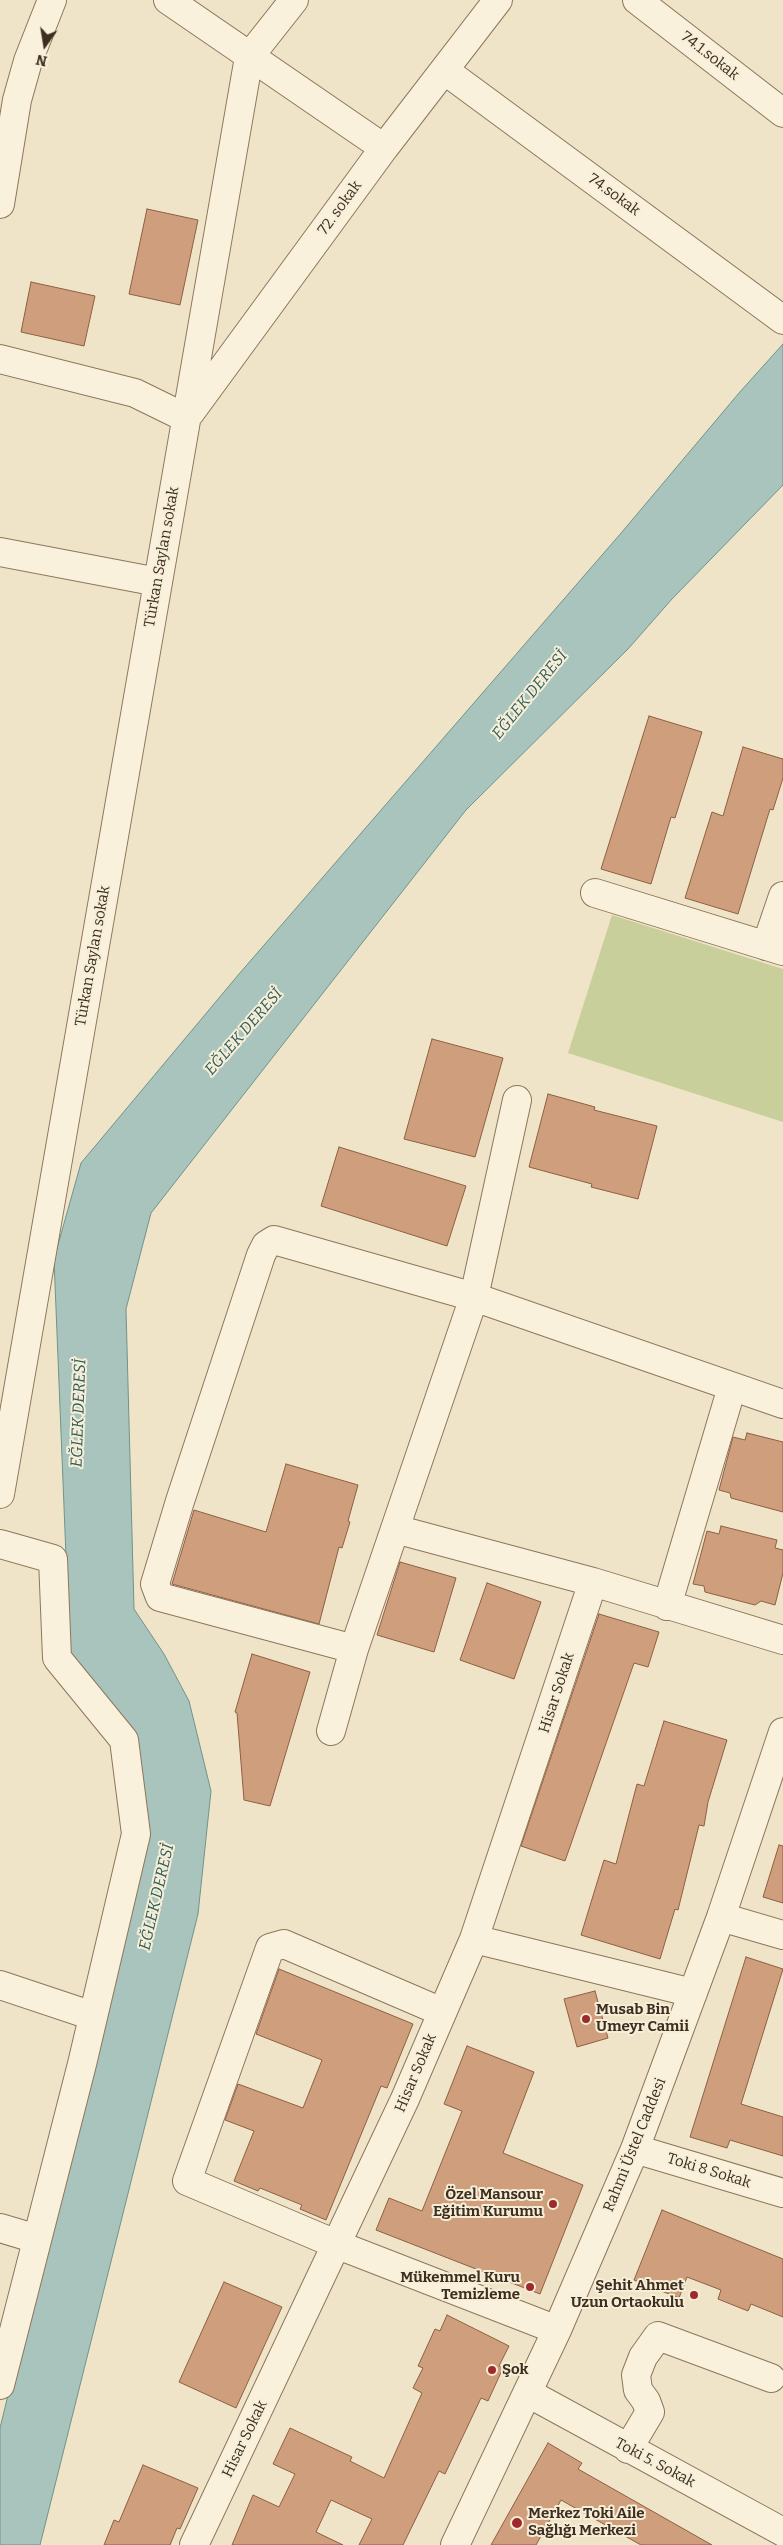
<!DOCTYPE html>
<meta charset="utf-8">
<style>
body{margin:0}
#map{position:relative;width:783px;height:2545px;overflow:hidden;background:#f0e4c8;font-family:Bitter,serif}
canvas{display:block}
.north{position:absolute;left:20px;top:20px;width:50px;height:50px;-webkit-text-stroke:4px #f7eed8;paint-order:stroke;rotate:193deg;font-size:14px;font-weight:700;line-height:20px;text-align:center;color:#3d2e20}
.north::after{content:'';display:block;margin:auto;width:18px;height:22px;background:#3d2e20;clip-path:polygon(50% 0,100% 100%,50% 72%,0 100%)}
</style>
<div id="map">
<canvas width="783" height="2545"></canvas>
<div class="north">N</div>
</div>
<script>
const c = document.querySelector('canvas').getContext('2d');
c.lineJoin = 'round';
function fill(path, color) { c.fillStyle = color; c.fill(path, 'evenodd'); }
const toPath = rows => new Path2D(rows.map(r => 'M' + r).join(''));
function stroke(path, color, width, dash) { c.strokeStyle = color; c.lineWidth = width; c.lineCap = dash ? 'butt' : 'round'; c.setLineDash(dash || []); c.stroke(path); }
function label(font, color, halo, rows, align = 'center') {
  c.font = font + ' Bitter,serif'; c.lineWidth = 4; c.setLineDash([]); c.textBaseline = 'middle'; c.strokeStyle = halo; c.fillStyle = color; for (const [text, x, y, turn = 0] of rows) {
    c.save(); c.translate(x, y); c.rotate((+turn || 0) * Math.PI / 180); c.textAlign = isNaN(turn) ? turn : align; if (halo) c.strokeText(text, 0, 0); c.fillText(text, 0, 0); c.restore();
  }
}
fill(toPath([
 [612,915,783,969,783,1122,568,1053]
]), '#c9cf9b');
const water = toPath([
 [783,344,783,485,672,599,628,649,466,810,151,1213,126,1309,134,1609,164,1654,189,1701,211,1791,198,1914,40,2545,0,2545,0,2428,121,1934,145,1818,70,1655,54,1259,81,1163,239,974,622,532,739,393,783,344]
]);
fill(water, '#a9c4bc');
stroke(water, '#6f938a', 1);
const building = toPath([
 [147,209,198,220,180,305,129,294,147,209],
 [31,282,95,296,84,346,21,332,31,282],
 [649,716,702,732,675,818,671,817,651,884,601,869,649,716],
 [743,747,783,759,783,778,773,810,770,809,738,914,685,898,712,812,723,816,743,747],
 [432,1039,503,1058,475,1157,404,1139,432,1039],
 [548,1094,595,1107,594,1110,657,1126,638,1199,591,1187,592,1184,529,1167,548,1094],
 [339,1147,466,1186,447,1246,321,1206,339,1147],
 [747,1433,783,1442,783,1512,731,1498,730,1493,719,1490,733,1437,745,1440,747,1433],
 [286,1464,358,1485,348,1521,350,1522,342,1548,339,1547,319,1624,172,1584,194,1510,266,1532,286,1464],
 [721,1526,777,1540,775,1548,783,1550,783,1573,775,1605,761,1601,755,1605,705,1592,704,1586,693,1584,707,1531,719,1534,721,1526],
 [400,1562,456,1578,434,1652,377,1635,400,1562],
 [487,1583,541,1602,514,1679,460,1660,487,1583],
 [599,1614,659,1632,648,1667,634,1663,565,1861,521,1846,599,1614],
 [252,1654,310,1672,270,1806,244,1800,237,1713,235,1712,252,1654],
 [664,1721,727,1740,708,1802,704,1826,699,1825,678,1910,675,1909,660,1959,581,1935,604,1860,616,1864,637,1784,644,1786,664,1721],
 [779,1845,783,1846,783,1903,763,1897,779,1845],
 [746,1957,783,1969,741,2104,783,2117,783,2156,730,2140,727,2148,690,2137,746,1957],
 [279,1969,413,2024,387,2088,381,2086,326,2220,300,2209,302,2205,260,2188,258,2191,234,2181,254,2131,225,2120,238,2084,303,2108,322,2060,256,2034,279,1969],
 [595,1991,608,2038,577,2047,564,1999,595,1991],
 [467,2046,534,2072,503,2153,583,2185,540,2294,376,2230,389,2198,422,2211,462,2111,444,2104,467,2046],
 [662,2210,783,2259,783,2317,751,2304,748,2311,718,2299,721,2290,687,2277,679,2298,634,2280,662,2210],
 [224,2282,282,2307,236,2408,179,2382,224,2282],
 [447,2315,509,2346,499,2366,503,2368,488,2401,481,2398,445,2474,439,2471,403,2545,359,2545,372,2519,331,2500,316,2532,343,2545,232,2545,253,2495,279,2507,295,2474,273,2464,290,2428,352,2457,350,2461,384,2478,422,2393,413,2388,423,2368,418,2366,435,2329,440,2331,447,2315],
 [548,2443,582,2463,578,2469,712,2545,641,2545,561,2500,536,2545,491,2545,548,2443],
 [143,2465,198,2488,180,2529,177,2528,170,2545,104,2545,114,2520,119,2522,143,2465]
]);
fill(building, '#cf9f7d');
stroke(building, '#8d5f41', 1);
const minor = toPath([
 [168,0,384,148],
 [637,0,783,113],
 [444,70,783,320],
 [0,204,17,100,28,61,52,0],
 [0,359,135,393,186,418],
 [190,413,384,148,498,0],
 [0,552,158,582],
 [595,893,783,951],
 [766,946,783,896],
 [0,1494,249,57,294,0],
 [395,1529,593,1582,783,1640],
 [0,1544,53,1559,57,1658,124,1740,136,1834,82,2064,0,2385],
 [667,1606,732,1387],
 [354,1649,160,1597,155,1584,180,1501,261,1255,266,1245,274,1240,474,1297,783,1404],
 [331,1731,354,1649,474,1297,517,1100],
 [721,1917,783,1935],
 [474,1939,693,1993],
 [0,1985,93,2016],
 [442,2012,284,1944,270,1948,187,2181,338,2245,557,2330],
 [635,2149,783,2193],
 [0,2228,37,2239],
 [528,2393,783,2532],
 [628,2449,650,2412,646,2401,638,2390,636,2375,643,2357,658,2336,771,2378],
 [194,2545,405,2099,474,1939,593,1582],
 [455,2545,557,2330,635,2149,721,1917,783,1732]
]);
stroke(minor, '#8d765c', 30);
stroke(minor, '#faf1dc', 28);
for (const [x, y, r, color] of [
 [586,2019,5,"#9e2a2b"],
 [553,2204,5,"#9e2a2b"],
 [530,2287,5,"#9e2a2b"],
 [694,2295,5,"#9e2a2b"],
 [492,2370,5,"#9e2a2b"],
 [517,2523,6,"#9e2a2b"]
]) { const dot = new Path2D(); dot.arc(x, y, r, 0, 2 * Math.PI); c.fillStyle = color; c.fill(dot); stroke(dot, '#f7eed8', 2); }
label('15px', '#3d2e20', '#f7eed8', [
 ["74.1.sokak",710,56,38],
 ["74.sokak",614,195,36],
 ["72. sokak",340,208,-54],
 ["Türkan Saylan sokak",162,557,-80],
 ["Türkan Saylan sokak",93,956,-80],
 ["Hisar Sokak",557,1693,-72],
 ["Hisar Sokak",416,2073,-67],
 ["Rahmi Üstel Caddesi",635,2145,-68],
 ["Toki 8 Sokak",709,2171,17],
 ["Hisar Sokak",245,2439,-64],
 ["Toki 5. Sokak",655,2463,28]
]);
label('bold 15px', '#3d2e20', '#f7eed8', [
 ["Musab Bin",596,2010],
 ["Umeyr Camii",596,2027],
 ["Özel Mansour",543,2195,"right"],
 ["Eğitim Kurumu",543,2212,"right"],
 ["Mükemmel Kuru",520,2278,"right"],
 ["Temizleme",520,2295,"right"],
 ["Şehit Ahmet",684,2286,"right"],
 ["Uzun Ortaokulu",684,2303,"right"],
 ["Şok",502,2370],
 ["Merkez Toki Aile",528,2514],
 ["Sağlığı Merkezi",528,2531]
], 'left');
label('italic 16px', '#2f5d5a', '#f7eed8', [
 ["EĞLEK DERESİ",530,695,-51],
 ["EĞLEK DERESİ",244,1032,-49],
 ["EĞLEK DERESİ",79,1413,-88],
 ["EĞLEK DERESİ",157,1897,-77]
]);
</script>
